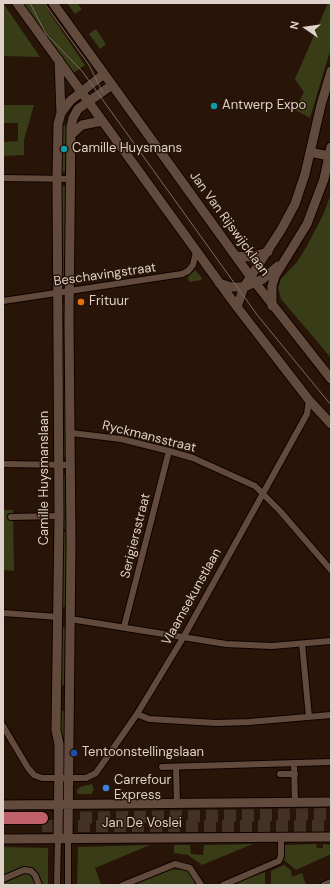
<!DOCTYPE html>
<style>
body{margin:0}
#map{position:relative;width:334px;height:888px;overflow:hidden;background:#281508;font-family:"DM Sans",sans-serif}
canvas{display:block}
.frame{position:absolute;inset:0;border:4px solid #dfd1c9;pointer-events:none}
.north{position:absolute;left:286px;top:8px;width:40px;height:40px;-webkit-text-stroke:3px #281508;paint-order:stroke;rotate:283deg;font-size:11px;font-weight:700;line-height:16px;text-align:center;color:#dfd1c9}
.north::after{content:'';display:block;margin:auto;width:14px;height:18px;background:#dfd1c9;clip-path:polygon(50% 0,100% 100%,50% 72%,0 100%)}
</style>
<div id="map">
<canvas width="334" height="888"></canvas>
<div class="frame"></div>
<div class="north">N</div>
</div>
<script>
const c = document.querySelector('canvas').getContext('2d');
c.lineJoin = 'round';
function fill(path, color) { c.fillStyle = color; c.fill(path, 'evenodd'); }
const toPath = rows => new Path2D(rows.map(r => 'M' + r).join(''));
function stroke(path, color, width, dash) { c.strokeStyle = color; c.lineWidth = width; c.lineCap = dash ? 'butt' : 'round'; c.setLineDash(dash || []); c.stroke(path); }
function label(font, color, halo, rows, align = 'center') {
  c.font = font + ' "DM Sans",sans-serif'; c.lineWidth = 3; c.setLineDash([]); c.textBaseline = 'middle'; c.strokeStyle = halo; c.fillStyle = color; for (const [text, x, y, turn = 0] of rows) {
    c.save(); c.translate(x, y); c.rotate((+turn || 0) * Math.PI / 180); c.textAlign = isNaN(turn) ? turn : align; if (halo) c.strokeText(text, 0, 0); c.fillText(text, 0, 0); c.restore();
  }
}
fill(toPath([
 [3,3,40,57,3,56],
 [21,3,43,3,85,65,72,74],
 [67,3,77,3,82,9,75,14],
 [328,3,331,3,331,48,310,118,295,110,304,92,295,79],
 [96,29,106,44,100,49,89,34],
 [3,105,34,105,24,140,24,155,3,156,3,142,18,141,18,123,3,123],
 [62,124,67,126,66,144,61,144],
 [62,153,66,153,66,172,61,172],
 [62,186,67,186,67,283,61,284],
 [331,194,331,358,281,299,278,288,281,279,297,262,307,246,323,215],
 [195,270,202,278,201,280,189,282,188,277],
 [61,304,67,304,67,457,61,457],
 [61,474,67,474,67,529,61,529],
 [3,510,13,510,14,571,3,570],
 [61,532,67,532,67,607,61,607],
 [61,627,67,627,66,685,61,685],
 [60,711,66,711,66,762,63,762],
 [92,784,94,790,91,794,77,794,77,790,80,787],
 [253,844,202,865,188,855,174,853,174,845,190,845,191,854,203,855,204,845],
 [316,844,317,848,323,848,323,844,331,845,331,854,296,870,283,859,285,845],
 [150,845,95,868,101,885,77,885,78,847],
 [3,847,48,848,48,885,3,885],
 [284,865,291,870,292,877,302,873,306,885,271,885,271,871],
 [172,869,188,871,193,876,195,885,133,885],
 [265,872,265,885,231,885]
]), '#383d18');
stroke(toPath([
 [62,818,331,814],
 [42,826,331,826]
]), '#433125', 12, [12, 6]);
const street = toPath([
 [3,178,71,179],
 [3,301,182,274,188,271,193,265,196,252],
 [71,433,121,439,169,451,193,458,255,486,280,511,331,570],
 [3,464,70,465],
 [11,517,59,516],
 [3,613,58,617],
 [70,619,226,644,272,646,331,641],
 [124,627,169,451],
 [302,644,309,717],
 [137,714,149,719,216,723,249,722,331,715],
 [3,726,28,768,34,775,42,778,86,778,96,773,137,714,183,638,307,414,309,400],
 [294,763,295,802],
 [162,767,331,762],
 [176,767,177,803],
 [280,774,295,774],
 [68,838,68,885],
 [3,879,24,870,31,871,35,875,39,885],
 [57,885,58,838],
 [123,885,175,864,190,868,201,885],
 [223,885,279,861,281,856,281,837],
 [324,885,331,882]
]);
const secondary = toPath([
 [17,3,237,307,309,400,331,424],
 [53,3,250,276,331,379],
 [61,113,70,101,104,74],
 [71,135,82,125,102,121],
 [310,152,329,156],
 [236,256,249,257,268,252],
 [219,283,231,287,244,287,263,279,278,266],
 [272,306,272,286,275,276,307,224,324,179,331,147],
 [237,307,244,287,281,230,295,204,305,174,321,105,331,71],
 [3,805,331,802],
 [58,838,59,764,59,744,56,730,59,516,57,178,58,124,61,113,59,60],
 [68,838,71,542,69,321,71,127,73,118,78,109,112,85],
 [3,839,331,837]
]);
const highway = toPath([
 [3,818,42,818]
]);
stroke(street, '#100200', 8);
stroke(secondary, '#100200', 11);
stroke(highway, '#100200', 14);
stroke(street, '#624b3d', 6);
stroke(secondary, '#624b3d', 9);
stroke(highway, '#bf616a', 12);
stroke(toPath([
 [30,3,46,34,82,71,258,316,331,405],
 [44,3,89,65,103,93]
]), '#7b6b60', 1);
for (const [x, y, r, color] of [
 [214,106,4,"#0f9aa8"],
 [64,149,4,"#0f9aa8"],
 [81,302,4,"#e8710a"],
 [74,753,4,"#1a4fb4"],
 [106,788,4,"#3f7fe0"]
]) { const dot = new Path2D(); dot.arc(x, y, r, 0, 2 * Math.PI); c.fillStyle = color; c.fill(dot); stroke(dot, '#281508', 1.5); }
label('13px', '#dfd1c9', '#281508', [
 ["Antwerp Expo",222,106],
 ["Camille Huysmans",72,149],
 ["Frituur",89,302],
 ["Tentoonstellingslaan",82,753],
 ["Carrefour",114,781],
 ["Express",114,796]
], 'left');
label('13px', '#dfd1c9', '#281508', [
 ["Jan Van Rijswijcklaan",229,224,54],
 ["Beschavingstraat",105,275,-8],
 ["Ryckmansstraat",149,437,14],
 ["Camille Huysmanslaan",45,478,-90],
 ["Serigiersstraat",136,536,-76],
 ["Vlaamsekunstlaan",192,597,-61],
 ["Jan De Voslei",142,824]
]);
</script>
